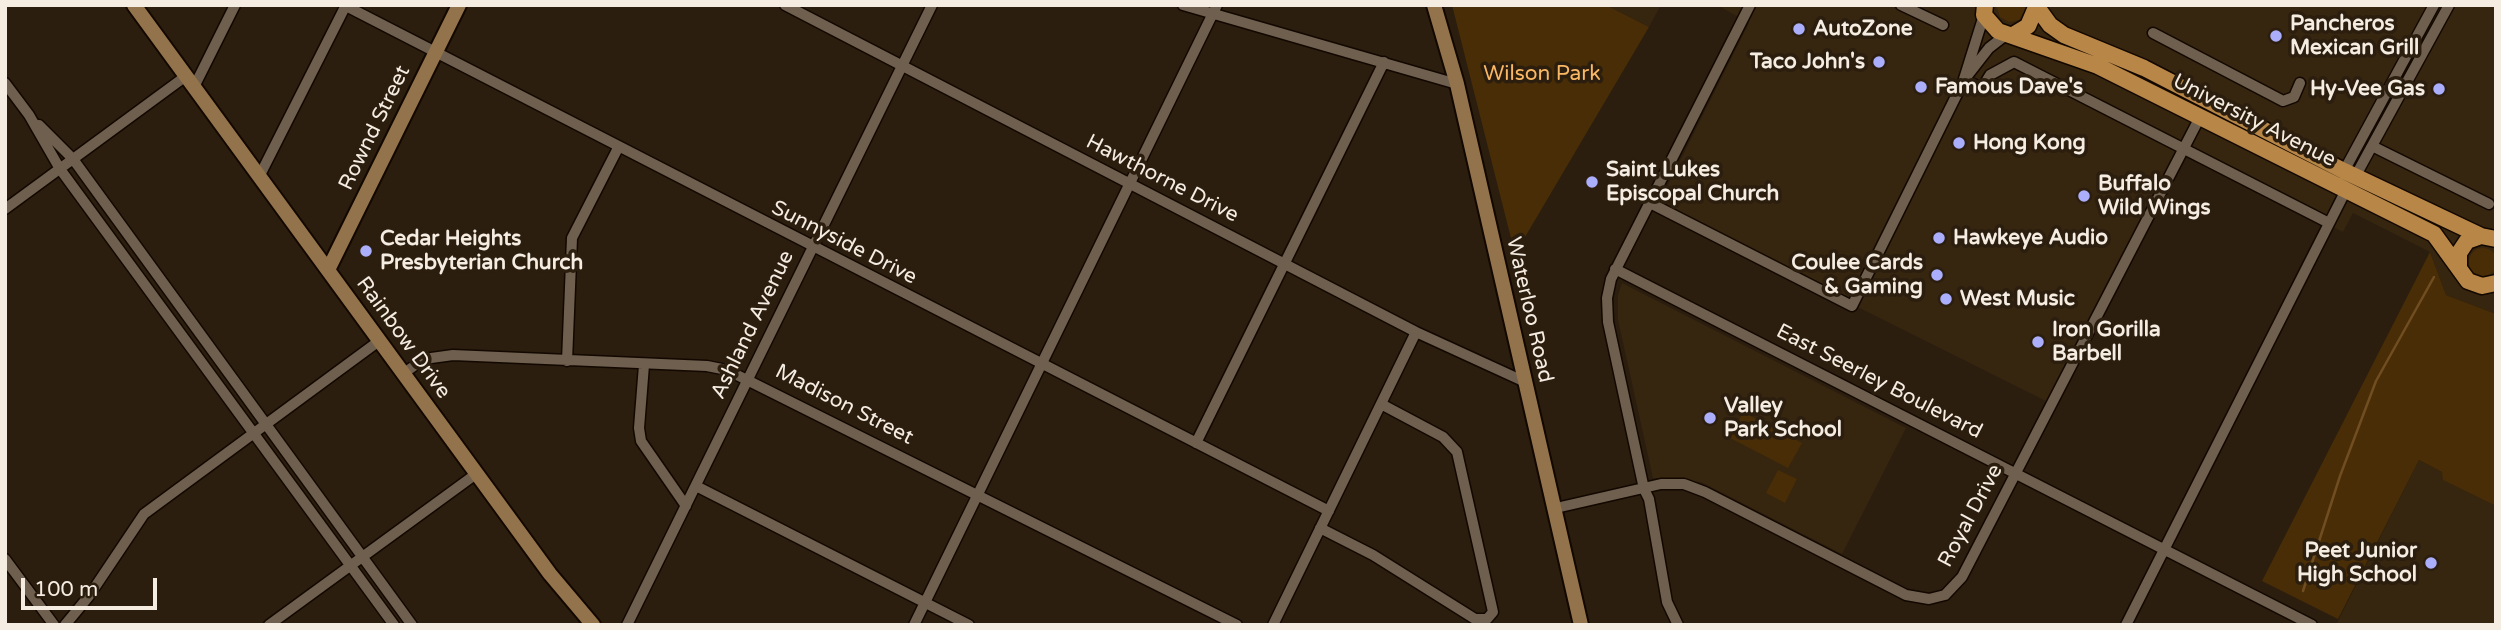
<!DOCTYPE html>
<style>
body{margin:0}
#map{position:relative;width:2501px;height:630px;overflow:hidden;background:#2b1e0f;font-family:"Varela Round",sans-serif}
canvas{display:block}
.frame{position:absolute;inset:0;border:7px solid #f5ece2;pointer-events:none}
.scale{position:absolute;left:21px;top:578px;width:136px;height:32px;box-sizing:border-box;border:4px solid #f5ece2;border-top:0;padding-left:9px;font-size:21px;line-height:24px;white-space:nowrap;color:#f5ece2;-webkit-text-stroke:5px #2b1e0f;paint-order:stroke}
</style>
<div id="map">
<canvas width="2501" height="630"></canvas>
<div class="frame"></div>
<div class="scale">100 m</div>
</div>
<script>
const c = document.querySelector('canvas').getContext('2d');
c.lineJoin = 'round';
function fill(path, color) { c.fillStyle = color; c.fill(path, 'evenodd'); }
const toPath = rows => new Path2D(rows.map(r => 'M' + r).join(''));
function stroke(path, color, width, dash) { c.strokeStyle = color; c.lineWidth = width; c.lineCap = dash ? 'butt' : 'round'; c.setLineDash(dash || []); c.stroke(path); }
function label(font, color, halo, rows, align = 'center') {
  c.font = font + ' "Varela Round",sans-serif'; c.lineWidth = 7; c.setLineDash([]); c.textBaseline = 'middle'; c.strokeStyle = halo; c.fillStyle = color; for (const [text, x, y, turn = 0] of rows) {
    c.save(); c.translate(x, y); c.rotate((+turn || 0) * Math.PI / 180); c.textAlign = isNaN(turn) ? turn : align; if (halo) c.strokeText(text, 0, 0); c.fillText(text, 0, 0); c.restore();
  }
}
fill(toPath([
 [1606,5,1661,5,1649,27],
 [1717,5,2496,5,2496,314,2446,295,2430,252,2353,213,2343,232,2183,150,2052,404,1657,207,1749,23],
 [1622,283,1906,428,1842,554,1701,482,1653,478,1618,320,1618,295],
 [2419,460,2442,472,2444,480,2496,506,2496,625,2336,625]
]), '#36250f');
fill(toPath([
 [1452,5,1606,5,1649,27,1515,254],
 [1996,5,2026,5,2026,8,2019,20,2009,22,2000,17],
 '2469 262a14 14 0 1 1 28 0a14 14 0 1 1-28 0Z',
 [2430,252,2446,295,2496,314,2496,506,2443,480,2442,472,2419,460,2338,619,2262,581],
 [1743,412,1802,443,1788,468,1730,438],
 [1778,470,1797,479,1785,503,1766,493]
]), '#482d06');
stroke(toPath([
 [2303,591,2340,476,2376,381,2434,277]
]), '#714e21', 2.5);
const street = toPath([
 [344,5,1329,511],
 [785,5,1416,332,1523,381],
 [1183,5,1457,84],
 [1901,5,1943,25],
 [2153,33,2283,101,2294,97,2300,83],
 [1964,79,1984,15],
 [1964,80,1982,88,1990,75,2014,62,2329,223],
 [5,83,29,115,60,169,394,625],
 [194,87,235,5],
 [39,125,73,159,412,625],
 [2374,147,2489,204],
 [2344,171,2434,5],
 [259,177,346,5],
 [2355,177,2449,5],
 [1650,203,1852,306,1964,80,1989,48,2007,34],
 [5,209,186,76],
 [1615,269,2312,625],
 [567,361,572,238,618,148],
 [644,365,639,428,641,441,686,506],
 [404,373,424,359,453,355,707,366,727,370,1237,625],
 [1196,443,1384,62],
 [696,486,969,625],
 [1556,508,1661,484,1684,484,1705,492,1906,595,1929,599,1945,595,1962,577,2200,117],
 [1320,528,1373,555,1475,619,1487,619,1493,612,1457,452,1443,437,1381,404],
 [5,559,54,625],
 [65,625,89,596,144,514,379,341],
 [269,625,476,474],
 [627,625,932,5],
 [914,625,1217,5],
 [1273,625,1416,332],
 [1678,625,1667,602,1649,499,1644,489,1608,322,1607,298,1611,279,1750,5],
 [2126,625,2345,192]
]);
const secondary = toPath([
 [134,5,550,574,593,625],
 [1434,5,1457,84,1581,625],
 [328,270,459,5]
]);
const primary = toPath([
 [1985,5,1984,15,1998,31,2098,66,2434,234,2468,281,2482,286,2496,283],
 [2037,7,2050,25,2064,35,2144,68,2344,171,2481,236],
 [2013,35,2028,26,2037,5],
 [2459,268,2459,253,2467,241,2481,236,2496,239]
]);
stroke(street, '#130800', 13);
stroke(secondary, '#130800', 18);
stroke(primary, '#130800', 19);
stroke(street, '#6e5f4e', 10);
stroke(secondary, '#93734b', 14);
stroke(primary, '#b88747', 16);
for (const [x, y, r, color] of [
 [1799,29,7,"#abaffb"],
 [2276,36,7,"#abaffb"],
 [1879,62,7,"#abaffb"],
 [1921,87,7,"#abaffb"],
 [2439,89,7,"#abaffb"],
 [1959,143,7,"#abaffb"],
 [1592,182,7,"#abaffb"],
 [2084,196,7,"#abaffb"],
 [1939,238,7,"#abaffb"],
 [366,251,7,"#abaffb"],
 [1937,275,7,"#abaffb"],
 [1946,299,7,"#abaffb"],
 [2038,342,7,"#abaffb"],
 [1710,418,7,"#abaffb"],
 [2431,563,7,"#abaffb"]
]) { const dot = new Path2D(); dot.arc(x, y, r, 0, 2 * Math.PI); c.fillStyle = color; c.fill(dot); stroke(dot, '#2b1e0f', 2.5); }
label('bold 21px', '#f5ece2', '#2b1e0f', [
 ["Pancheros",2290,24],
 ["Mexican Grill",2290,48],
 ["AutoZone",1813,29],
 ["Taco John's",1865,62,"right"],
 ["Famous Dave's",1935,87],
 ["Hy-Vee Gas",2425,89,"right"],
 ["Hong Kong",1973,143],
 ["Saint Lukes",1606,170],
 ["Episcopal Church",1606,194],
 ["Buffalo",2098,184],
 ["Wild Wings",2098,208],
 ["Hawkeye Audio",1953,238],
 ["Cedar Heights",380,239],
 ["Presbyterian Church",380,263],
 ["Coulee Cards",1923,263,"right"],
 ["& Gaming",1923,287,"right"],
 ["West Music",1960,299],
 ["Iron Gorilla",2052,330],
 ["Barbell",2052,354],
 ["Valley",1724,406],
 ["Park School",1724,430],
 ["Peet Junior",2417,551,"right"],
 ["High School",2417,575,"right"]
], 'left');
label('21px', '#fab764', '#2b1e0f', [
 ["Wilson Park",1542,74]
]);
label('21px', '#f5ece2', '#2b1e0f', [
 ["University Avenue",2254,121,27],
 ["Rownd Street",375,128,-64],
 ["Hawthorne Drive",1162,179,27],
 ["Sunnyside Drive",844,243,27],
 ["Waterloo Road",1529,310,77],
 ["Ashland Avenue",753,325,-64],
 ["Rainbow Drive",403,338,54],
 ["East Seerley Boulevard",1879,382,27],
 ["Madison Street",844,405,27],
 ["Royal Drive",1971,516,-62]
]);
</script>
